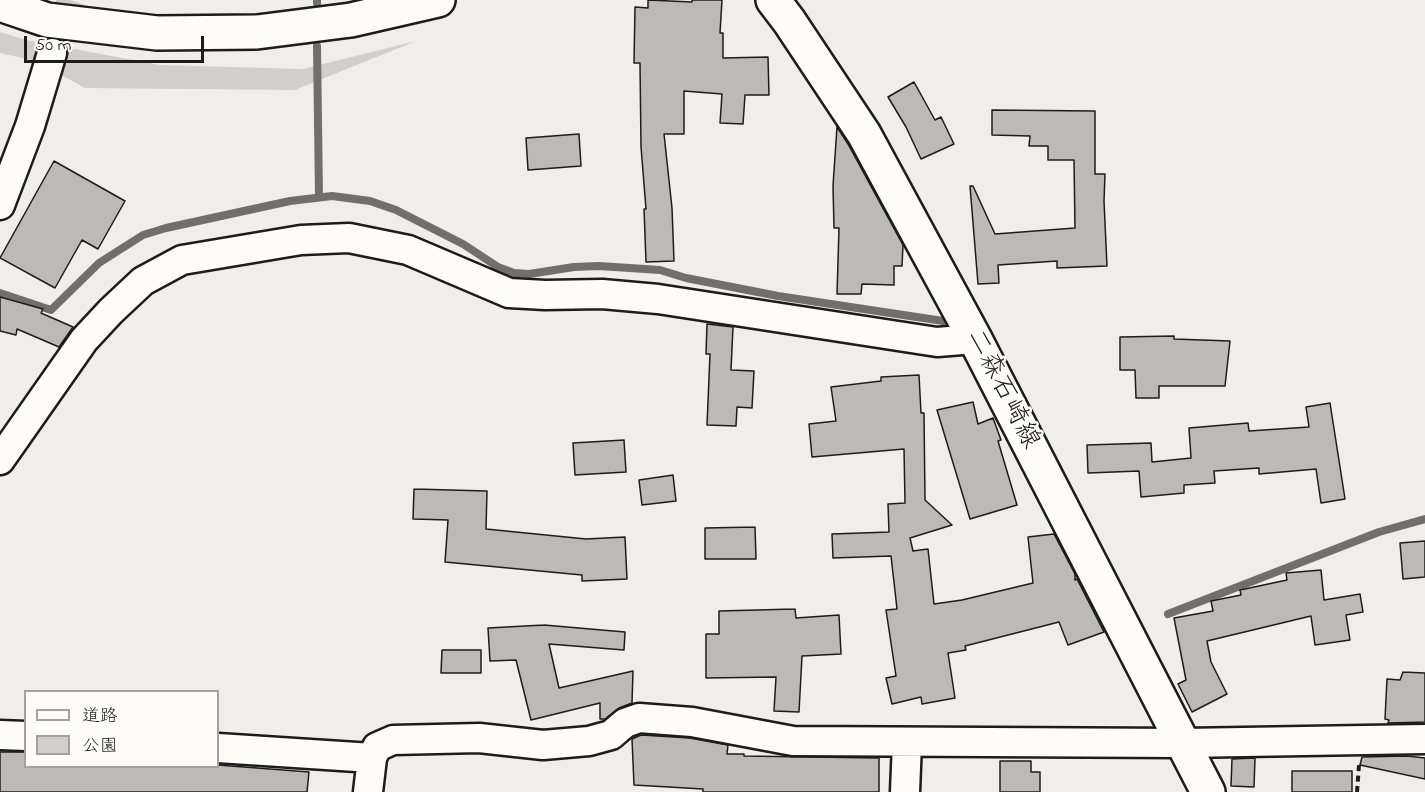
<!DOCTYPE html>
<meta charset="utf-8">
<style>
body{margin:0}
#map{position:relative;width:1425px;height:792px;overflow:hidden;background:#f0eeea;font-family:"Indie Flower","Klee One",sans-serif}
canvas{display:block}
.legend{position:absolute;left:24px;top:690px;width:195px;height:78px;box-sizing:border-box;background:#fdfcf7;border:2px solid #a3a29f;margin:0;padding:8px 10px;list-style:none;font-size:18px;color:#1c1c1c}
.legend li{display:flex;align-items:center;gap:12px;height:30px}
.legend b{width:30px;border:2px solid #a3a29f}
.scale{position:absolute;left:24px;top:36px;width:180px;height:27px;box-sizing:border-box;border:3px solid #1c1c1c;border-top:0;padding-left:8px;font-size:18px;line-height:21px;white-space:nowrap;color:#1c1c1c;-webkit-text-stroke:4px #fdfcf7;paint-order:stroke}
</style>
<div id="map">
<canvas width="1425" height="792"></canvas>
<ul class="legend">
<li><b style="height:8px;background:#fdfcf7"></b>道路</li>
<li><b style="height:16px;background:#d0cfcc"></b>公園</li>
</ul>
<div class="scale">50 m</div>
</div>
<script>
const c = document.querySelector('canvas').getContext('2d');
c.lineJoin = 'round';
function fill(path, color) { c.fillStyle = color; c.fill(path, 'evenodd'); }
const toPath = rows => new Path2D(rows.map(r => 'M' + r).join(''));
function stroke(path, color, width, dash) { c.strokeStyle = color; c.lineWidth = width; c.lineCap = dash ? 'butt' : 'round'; c.setLineDash(dash || []); c.stroke(path); }
function label(font, color, halo, rows, align = 'center') {
  c.font = font + ' "Indie Flower","Klee One",sans-serif'; c.lineWidth = 5; c.setLineDash([]); c.textBaseline = 'middle'; c.strokeStyle = halo; c.fillStyle = color; for (const [text, x, y, turn = 0] of rows) {
    c.save(); c.translate(x, y); c.rotate((+turn || 0) * Math.PI / 180); c.textAlign = isNaN(turn) ? turn : align; if (halo) c.strokeText(text, 0, 0); c.fillText(text, 0, 0); c.restore();
  }
}
fill(toPath([
 [0,32,26,40,160,65,303,69,416,41,295,90,85,88,36,61,0,53]
]), '#d0cfcc');
stroke(toPath([
 [317,0,317,3],
 [317,46,319,197],
 [0,293,51,310,99,263,143,235,166,228,290,201,332,196,370,201,396,210,463,244,498,267,514,273,529,274,574,267,599,266,660,270,686,278,778,296,943,321],
 [1168,614,1379,532,1425,519]
]), '#706f6d', 8);
const building = toPath([
 [648,0,692,2,692,0,722,0,720,33,723,33,723,58,768,57,769,95,745,95,743,124,720,123,722,94,684,91,684,134,664,134,672,208,674,261,646,262,644,209,646,209,641,147,640,63,634,63,635,7,648,8,648,0],
 [914,82,935,120,941,117,954,144,921,159,906,127,888,97,914,82],
 [992,110,1095,111,1095,174,1105,174,1104,201,1107,266,1057,268,1057,261,998,265,999,283,978,284,970,186,973,186,995,234,1075,228,1074,160,1048,160,1048,146,1029,146,1030,136,992,135,992,110],
 [837,127,848,144,903,245,902,266,894,266,894,285,862,284,861,294,837,294,839,228,834,228,833,186,837,127],
 [579,134,581,166,528,170,526,138,579,134],
 [54,161,125,201,98,249,82,240,55,288,0,258,54,161],
 [0,297,43,309,41,313,73,327,59,347,17,329,16,335,0,331,0,297],
 [707,324,733,327,731,370,754,371,752,408,737,407,736,426,707,425,710,354,706,354,707,324],
 [1174,336,1174,339,1230,341,1225,386,1159,386,1159,398,1136,398,1135,370,1120,370,1120,337,1174,336],
 [919,375,921,413,924,413,925,500,952,525,910,538,913,551,928,549,934,604,962,600,1033,583,1028,537,1054,534,1075,574,1075,580,1077,579,1104,632,1068,645,1059,622,965,646,966,650,948,653,955,698,922,704,921,697,892,704,886,678,896,676,886,610,897,609,891,556,833,558,832,534,889,532,888,504,905,503,904,449,812,457,809,424,836,421,831,387,881,381,881,377,919,375],
 [973,402,978,424,993,418,1001,440,998,441,1017,505,970,519,937,410,973,402],
 [1330,403,1345,499,1321,503,1316,469,1259,474,1259,468,1214,471,1215,483,1184,485,1184,493,1141,497,1139,471,1088,473,1087,445,1151,443,1152,462,1191,458,1189,428,1248,423,1249,431,1309,427,1306,407,1330,403],
 [624,440,626,472,575,475,573,443,624,440],
 [673,475,676,501,642,505,639,480,673,475],
 [414,489,487,491,486,529,586,539,625,537,627,579,582,581,582,575,445,562,448,520,413,519,414,489],
 [755,527,756,559,705,559,705,528,755,527],
 [1425,541,1425,577,1403,579,1400,543,1425,541],
 [1321,570,1324,600,1360,594,1363,612,1346,615,1350,640,1315,645,1311,616,1207,641,1211,662,1227,694,1192,712,1178,684,1186,680,1174,618,1213,611,1211,601,1241,595,1240,590,1287,580,1286,573,1321,570],
 [795,609,796,618,839,615,841,654,802,656,799,712,774,711,776,677,706,678,706,634,719,634,719,611,795,609],
 [544,625,625,632,624,650,549,644,559,688,633,671,632,703,619,708,605,719,600,719,600,703,531,720,516,660,490,661,488,628,544,625],
 [442,650,481,650,481,673,441,673,442,650],
 [1403,672,1425,673,1425,722,1388,723,1389,720,1385,719,1387,679,1400,680,1403,672],
 [641,735,690,738,728,745,727,754,744,754,744,756,879,758,879,792,703,792,703,789,634,785,632,739,641,735],
 [0,752,26,752,26,766,218,765,309,772,307,792,0,792,0,752],
 [1407,756,1425,758,1425,779,1360,765,1362,757,1407,756],
 [1255,758,1254,787,1231,786,1232,759,1255,758],
 [1000,761,1031,761,1031,772,1040,772,1040,792,1000,792,1000,761],
 [1292,771,1352,771,1352,792,1292,792,1292,771]
]);
fill(building, '#bbbab6');
stroke(building, '#1c1c1c', 1.5);
stroke(toPath([
 [52,53,71,0]
]), '#d0cecb', 28, [28, 14]);
const minor = toPath([
 [0,205,30,126,52,53],
 [0,460,84,340,111,311,143,281,182,260,301,240,349,238,408,250,509,293,545,295,602,294,658,299,937,342,975,339],
 [0,735,26,736],
 [218,748,372,758],
 [368,792,372,758,377,747,393,740,479,738,543,745,589,741,611,735,625,723,639,718,692,722,793,741,1183,743,1425,739],
 [905,792,907,742]
]);
const secondary = toPath([
 [773,0,789,21,864,134,975,339,1208,792]
]);
const primary = toPath([
 [0,4,47,20,157,33,257,32,351,20,438,0]
]);
stroke(minor, '#1c1c1c', 33);
stroke(secondary, '#1c1c1c', 38);
stroke(primary, '#1c1c1c', 38);
stroke(toPath([
 [1357,792,1359,765]
]), '#1c1c1c', 4, [6, 4.5]);
stroke(minor, '#fdfcf7', 28);
stroke(secondary, '#fdfcf7', 33);
stroke(primary, '#fdfcf7', 33);
label('26px', '#1c1c1c', '#fdfcf7', [
 ["二森石崎線",1001,390,63]
]);
</script>
